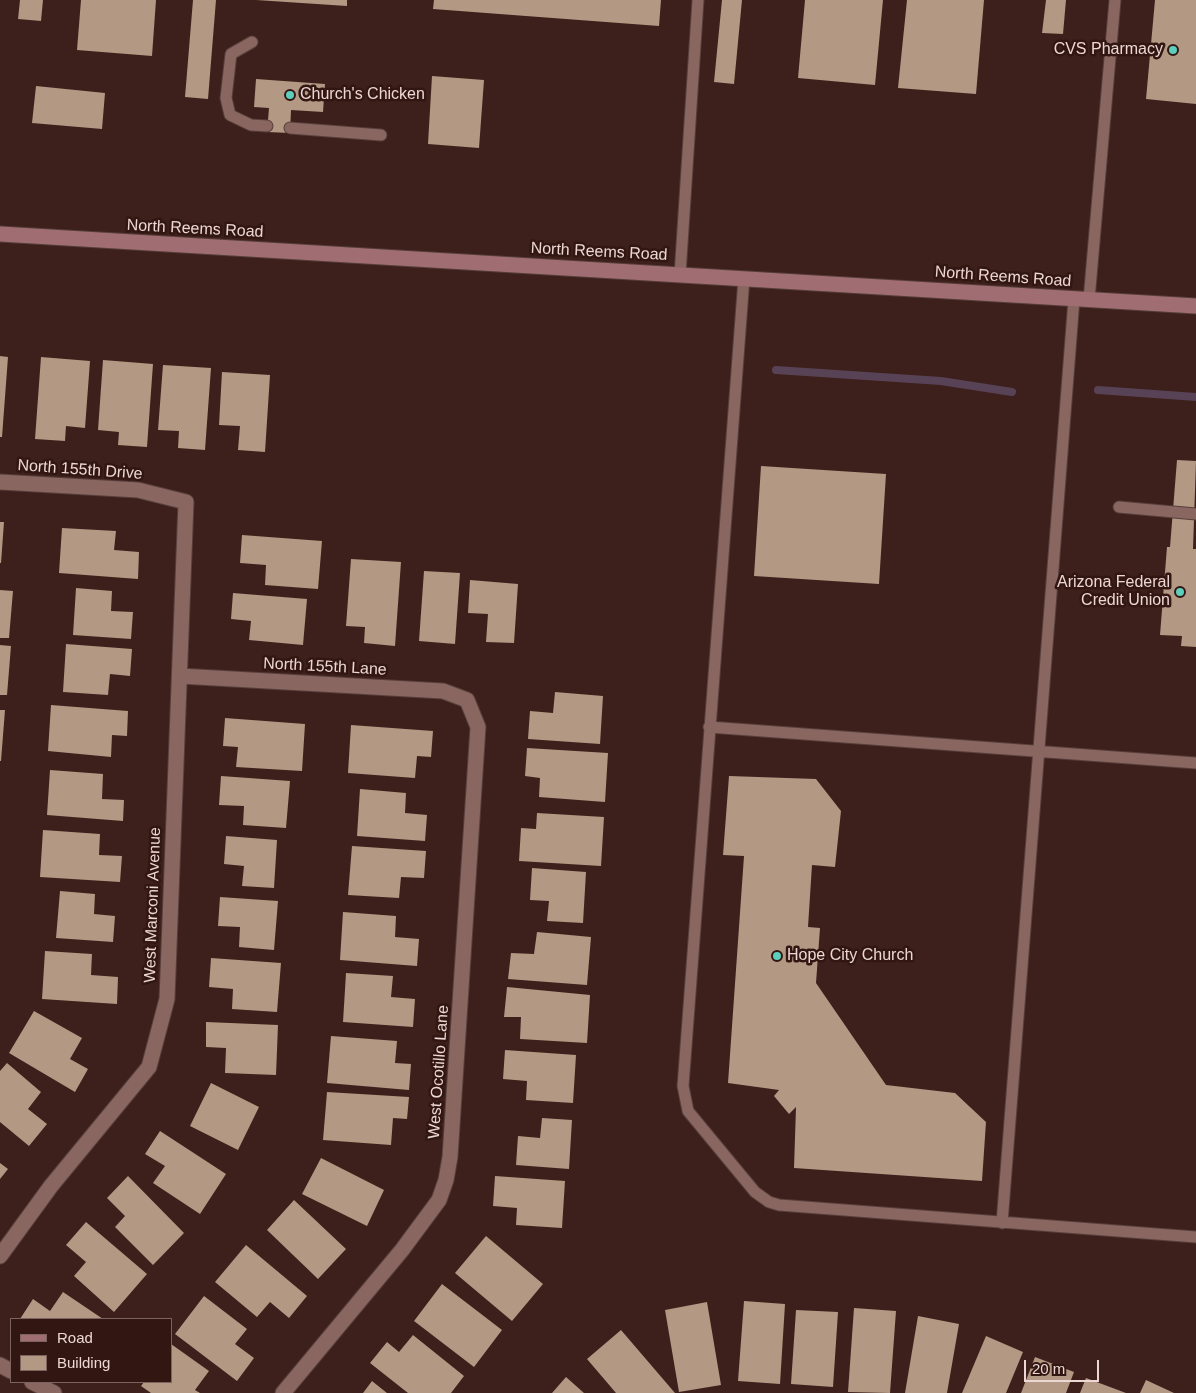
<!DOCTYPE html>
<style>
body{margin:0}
#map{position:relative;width:1196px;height:1393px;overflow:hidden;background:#3d201b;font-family:Arial,sans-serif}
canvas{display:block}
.legend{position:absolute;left:10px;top:1318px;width:162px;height:65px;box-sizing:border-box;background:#321612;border:1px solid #7c6360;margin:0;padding:6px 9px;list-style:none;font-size:15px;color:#ecd7d4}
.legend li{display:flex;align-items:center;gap:10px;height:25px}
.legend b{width:25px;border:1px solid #7c6360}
.scale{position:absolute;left:1024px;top:1360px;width:75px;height:22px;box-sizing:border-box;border:2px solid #ecd7d4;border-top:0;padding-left:6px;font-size:15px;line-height:18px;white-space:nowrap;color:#ecd7d4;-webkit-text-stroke:4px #321612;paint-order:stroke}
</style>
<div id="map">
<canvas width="1196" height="1393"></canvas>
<ul class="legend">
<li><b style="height:6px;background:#a06e72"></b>Road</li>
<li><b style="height:14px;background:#b39884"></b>Building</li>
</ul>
<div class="scale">20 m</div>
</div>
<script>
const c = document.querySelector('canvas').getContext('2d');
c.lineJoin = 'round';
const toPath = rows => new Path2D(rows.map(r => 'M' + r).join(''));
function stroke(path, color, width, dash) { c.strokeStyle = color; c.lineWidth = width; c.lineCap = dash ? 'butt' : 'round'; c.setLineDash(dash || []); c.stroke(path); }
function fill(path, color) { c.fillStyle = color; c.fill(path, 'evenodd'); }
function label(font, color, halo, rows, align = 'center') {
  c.font = font + ' Arial,sans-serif'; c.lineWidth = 5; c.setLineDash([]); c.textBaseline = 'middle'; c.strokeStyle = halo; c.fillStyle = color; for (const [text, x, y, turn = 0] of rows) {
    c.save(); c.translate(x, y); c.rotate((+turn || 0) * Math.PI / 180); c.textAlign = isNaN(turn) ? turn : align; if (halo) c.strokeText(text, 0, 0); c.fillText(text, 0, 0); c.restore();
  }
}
stroke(toPath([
 [776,370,941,381,1012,392],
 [1098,390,1196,397]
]), '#584256', 8);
fill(toPath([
 [20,0,43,0,41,21,18,19],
 [81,0,156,0,152,56,77,50],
 [193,0,216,0,208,99,185,97],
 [256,0,347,0,347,6],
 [434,0,661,0,659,26,433,9],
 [722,0,742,0,734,84,714,82],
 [805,0,883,0,875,85,798,78],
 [907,0,984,0,976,94,898,88],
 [1046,0,1066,0,1063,34,1042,33],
 [1155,0,1196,0,1196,104,1146,99],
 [432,76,484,80,479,148,428,144],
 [256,79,325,84,323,112,291,110,290,133,267,132,269,108,254,107],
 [36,86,105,93,102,129,32,123],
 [0,356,8,357,2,437,0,437],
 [41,357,90,361,85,428,66,426,65,441,35,439],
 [103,360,153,364,147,447,118,445,119,432,98,430],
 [163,365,211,368,205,450,178,448,179,431,158,430],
 [222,372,270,375,265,452,238,450,240,426,219,425],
 [1177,460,1196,461,1193,549,1196,549,1196,647,1181,646,1182,636,1160,635,1167,547,1170,547],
 [761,466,886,474,879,584,754,576],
 [0,522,4,522,1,563,0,563],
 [62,528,116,531,114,550,139,552,138,579,59,573],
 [242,535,322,541,318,589,265,585,266,565,240,563],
 [351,559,401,562,395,646,364,643,365,627,346,626],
 [424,571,460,573,455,644,419,641],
 [470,580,518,584,514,643,486,642,488,614,468,613],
 [76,588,112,591,111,611,133,612,131,639,73,635],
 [0,590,13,591,9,638,0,638],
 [233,593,307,599,303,645,249,640,251,621,231,619],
 [66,644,132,649,130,676,110,674,108,695,63,692],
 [0,645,11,646,7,695,0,695],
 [555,692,603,696,600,744,528,739,530,711,553,713],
 [51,705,128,711,127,736,112,735,111,757,48,751],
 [0,710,5,710,1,761,0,761],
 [225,718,305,724,302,771,236,767,238,747,223,746],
 [351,725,433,731,431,757,417,756,415,778,348,773],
 [527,748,608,753,605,802,539,797,540,778,525,776],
 [50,770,103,774,102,799,124,800,123,821,47,815],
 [221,776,290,781,286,828,243,825,244,806,219,805],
 [729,776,816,779,841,811,835,867,812,865,808,927,820,928,816,983,886,1085,955,1093,986,1122,982,1181,794,1168,796,1107,789,1114,774,1096,779,1090,728,1083,744,856,723,855],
 [360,789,406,793,405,813,427,815,425,841,357,836],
 [537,813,604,817,601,866,519,861,521,828,536,829],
 [43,830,100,834,99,855,122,856,120,882,40,877],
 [226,836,277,840,274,888,242,886,244,866,224,864],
 [352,846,426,851,424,878,401,877,399,898,348,895],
 [532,868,586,872,583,923,547,921,549,901,530,900],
 [60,891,95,894,94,914,115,916,113,942,56,938],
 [220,897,278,901,274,950,239,947,240,927,218,926],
 [343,912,396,916,395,937,419,939,417,966,340,960],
 [537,932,591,937,587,985,508,979,511,953,534,954],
 [45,951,92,954,91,975,118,977,117,1004,42,999],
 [211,958,281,963,277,1012,232,1009,233,989,209,987],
 [346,973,393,976,391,997,415,999,413,1027,343,1022],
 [507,987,590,995,587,1043,520,1039,521,1017,504,1017],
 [34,1011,82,1038,70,1059,88,1069,75,1092,9,1053],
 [206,1022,278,1025,276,1075,225,1073,226,1048,206,1047],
 [331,1036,397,1041,395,1063,411,1064,409,1090,327,1083],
 [505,1050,576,1055,573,1103,526,1100,527,1081,503,1079],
 [7,1063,41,1092,28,1109,47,1124,29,1146,0,1122,0,1071],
 [211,1083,259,1107,238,1150,190,1126],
 [327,1092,409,1097,407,1119,393,1118,391,1145,323,1140],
 [542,1118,572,1120,569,1169,516,1165,518,1136,540,1138],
 [160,1131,226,1174,200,1214,153,1183,165,1166,145,1154],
 [321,1158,384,1190,367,1226,302,1194],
 [0,1163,8,1169,0,1179],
 [128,1176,184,1233,153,1265,115,1227,125,1216,107,1198],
 [495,1176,565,1181,562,1228,516,1225,517,1208,493,1206],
 [294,1200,346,1249,318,1279,267,1230],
 [86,1222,147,1274,114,1312,74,1276,86,1262,66,1245],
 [486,1236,543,1284,512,1321,455,1273],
 [246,1245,307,1296,289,1318,270,1302,257,1317,215,1282],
 [442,1284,502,1330,474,1367,414,1321],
 [63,1292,103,1319,20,1319,33,1299,50,1311],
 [204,1296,247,1329,235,1344,254,1358,237,1381,175,1334],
 [744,1301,785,1304,780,1384,738,1381],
 [707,1302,721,1385,679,1392,665,1310],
 [854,1308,896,1311,890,1393,848,1392],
 [796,1310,838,1312,833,1387,791,1384],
 [918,1316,959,1324,947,1393,905,1393],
 [621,1330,675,1393,616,1393,587,1359],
 [413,1335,464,1376,451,1393,408,1393,370,1363,387,1342,399,1352],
 [986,1336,1023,1352,1006,1393,962,1393],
 [171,1344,209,1371,195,1390,200,1393,151,1393,141,1386,144,1382,171,1382],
 [1035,1357,1074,1372,1066,1393,1021,1393],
 [566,1377,584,1393,552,1393],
 [1086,1378,1126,1393,1080,1393],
 [1146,1380,1174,1393,1140,1393],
 [372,1381,387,1393,363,1393]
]), '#b39884');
const lane = toPath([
 [252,42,231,54,226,98,230,115,251,125,267,126],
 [290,128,381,135],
 [680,275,698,0],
 [744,278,683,1086,688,1111,755,1192,769,1202,779,1205,1196,1237],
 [1089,300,1115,0],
 [1119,507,1196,514],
 [709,727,1196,763],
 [1002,1223,1074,299]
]);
const street = toPath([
 [0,482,138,490,186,502,167,999,149,1067,51,1186,0,1256],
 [180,676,443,691,467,700,478,727,450,1157,446,1180,439,1200,402,1250,283,1393],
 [0,1365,11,1371],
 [32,1382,54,1393]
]);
const secondary = toPath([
 [0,234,1196,306]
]);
stroke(lane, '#573e3b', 13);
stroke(street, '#573e3b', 17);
stroke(secondary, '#573e3b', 17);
stroke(lane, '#896660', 11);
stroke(street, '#896660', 15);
stroke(secondary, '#a06e72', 15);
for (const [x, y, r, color] of [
 [1173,50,5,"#5ccebb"],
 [290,95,5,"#5ccebb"],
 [1180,592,5,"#5ccebb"],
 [777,956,5,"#5ccebb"]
]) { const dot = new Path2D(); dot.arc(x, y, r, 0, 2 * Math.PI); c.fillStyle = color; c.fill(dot); stroke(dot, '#321612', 2); }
label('16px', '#ecd7d4', '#321612', [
 ["CVS Pharmacy",1163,50],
 ["Church's Chicken",300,95,"left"],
 ["Arizona Federal",1170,583],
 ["Credit Union",1170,601],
 ["Hope City Church",787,956,"left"]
], 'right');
label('16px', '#ecd7d4', '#321612', [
 ["North Reems Road",195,229,3],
 ["North Reems Road",599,252,3],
 ["North Reems Road",1003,277,4],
 ["North 155th Drive",80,470,4],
 ["North 155th Lane",325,667,3],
 ["West Marconi Avenue",153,905,-88],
 ["West Ocotillo Lane",439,1072,-86]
]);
</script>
